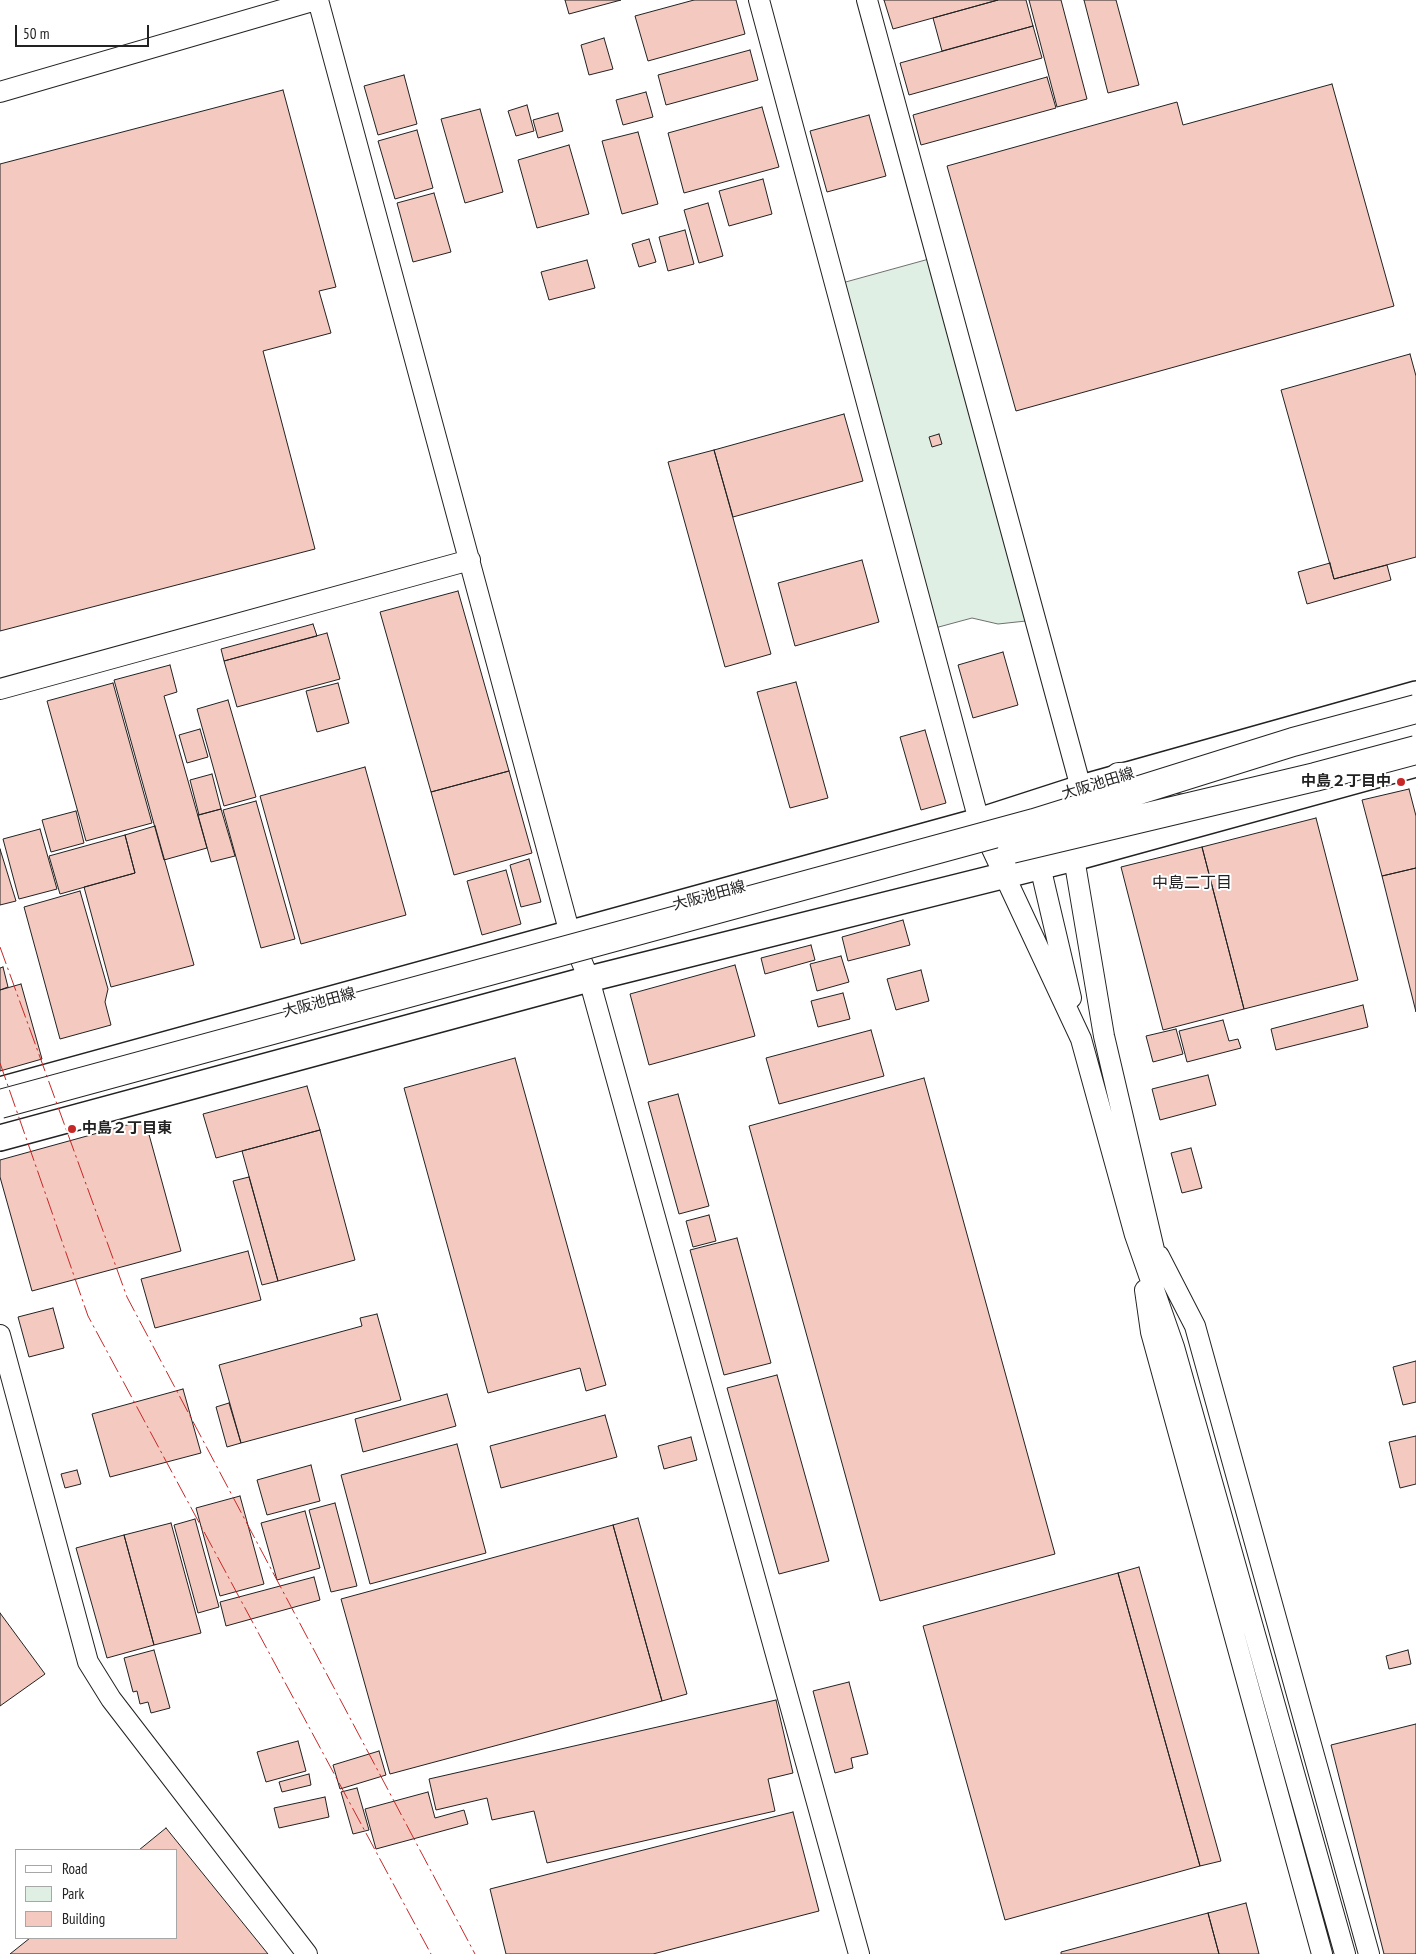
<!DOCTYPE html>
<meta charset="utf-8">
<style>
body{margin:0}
#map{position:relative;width:1416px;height:1954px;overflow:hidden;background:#fff;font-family:"PT Sans Narrow",sans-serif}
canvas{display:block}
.legend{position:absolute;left:15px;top:1849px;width:162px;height:90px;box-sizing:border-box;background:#fff;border:1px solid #a7a7a7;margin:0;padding:6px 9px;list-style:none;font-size:15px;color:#222}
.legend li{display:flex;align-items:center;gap:10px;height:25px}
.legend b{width:25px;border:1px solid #a7a7a7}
.scale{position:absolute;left:15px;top:25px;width:134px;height:22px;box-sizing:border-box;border:2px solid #222;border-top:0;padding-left:6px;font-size:15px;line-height:18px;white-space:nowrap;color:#222;-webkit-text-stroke:4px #fff;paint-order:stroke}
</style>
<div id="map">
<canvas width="1416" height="1954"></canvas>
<ul class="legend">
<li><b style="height:6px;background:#fff"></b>Road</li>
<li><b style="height:14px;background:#e0efe3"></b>Park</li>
<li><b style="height:14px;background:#f3c9c0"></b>Building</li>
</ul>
<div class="scale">50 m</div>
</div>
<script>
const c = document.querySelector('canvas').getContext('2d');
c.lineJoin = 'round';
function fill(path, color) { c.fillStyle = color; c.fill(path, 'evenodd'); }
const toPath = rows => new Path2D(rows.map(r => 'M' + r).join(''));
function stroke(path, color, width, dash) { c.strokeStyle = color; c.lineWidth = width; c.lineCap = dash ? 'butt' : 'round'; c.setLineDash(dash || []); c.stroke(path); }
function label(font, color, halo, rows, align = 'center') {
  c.font = font + ' "PT Sans Narrow","Noto Sans JP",sans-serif'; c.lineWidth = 4; c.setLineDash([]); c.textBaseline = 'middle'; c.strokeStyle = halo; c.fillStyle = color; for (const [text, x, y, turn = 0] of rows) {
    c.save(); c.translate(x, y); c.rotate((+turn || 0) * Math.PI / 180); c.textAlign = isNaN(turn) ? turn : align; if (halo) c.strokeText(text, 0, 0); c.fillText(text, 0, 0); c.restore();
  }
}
const green = toPath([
 [929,259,1026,621,998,624,972,618,935,628,842,283,929,259]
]);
fill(green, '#e0efe3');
stroke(green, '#6f6f6f', 1);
const building = toPath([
 [565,0,621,0,569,14,565,0],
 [694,0,736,0,745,34,648,61,635,16,694,0],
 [884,0,998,0,893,29,884,0],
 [998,0,1026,0,1033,26,942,51,933,18,998,0],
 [1029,0,1061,0,1087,99,1057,107,1029,0],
 [1084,0,1116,0,1139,85,1108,93,1084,0],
 [1033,26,1042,58,909,95,900,63,1033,26],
 [604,38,613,69,589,75,581,45,604,38],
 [750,50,758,80,666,105,658,75,750,50],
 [404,75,417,124,378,135,364,86,404,75],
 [1047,77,1056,108,921,145,913,115,1047,77],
 [1332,84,1394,306,1016,411,947,166,1177,102,1183,125,1332,84],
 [283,90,336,287,319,291,331,333,263,351,315,549,0,631,0,164,283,90],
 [646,92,653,117,623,125,616,100,646,92],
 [527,105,534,131,516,136,508,111,527,105],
 [762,107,779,167,684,193,668,133,762,107],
 [480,109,503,192,465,203,441,119,480,109],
 [558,113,563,131,538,138,533,120,558,113],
 [869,115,886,176,827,192,810,131,869,115],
 [417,130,433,188,395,199,378,141,417,130],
 [638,132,658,204,622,214,602,141,638,132],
 [569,145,589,214,537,228,518,160,569,145],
 [763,179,772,214,729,226,719,191,763,179],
 [434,193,451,252,413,262,397,203,434,193],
 [708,203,723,256,699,263,684,210,708,203],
 [685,230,694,264,668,271,659,237,685,230],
 [649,239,656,262,639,267,632,244,649,239],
 [587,260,595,288,549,300,541,272,587,260],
 [1410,354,1416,376,1416,557,1334,579,1281,390,1410,354],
 [844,414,863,481,733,517,714,450,844,414],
 [939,434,942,444,932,447,929,437,939,434],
 [714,450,771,654,725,667,668,462,714,450],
 [862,560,879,622,795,646,778,583,862,560],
 [1330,563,1334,579,1387,565,1391,580,1307,604,1298,572,1330,563],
 [458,591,509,771,431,792,380,612,458,591],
 [313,624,317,636,224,661,221,649,313,624],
 [327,633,340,679,237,707,224,661,327,633],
 [1003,652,1018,705,973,718,958,665,1003,652],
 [170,665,177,692,164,696,207,848,164,860,114,680,170,665],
 [796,682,828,798,790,808,757,692,796,682],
 [113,683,152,823,86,841,47,701,113,683],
 [338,683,349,723,317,732,306,691,338,683],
 [228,700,256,797,224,806,197,709,228,700],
 [200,729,208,757,187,763,179,735,200,729],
 [925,730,946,803,921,810,900,737,925,730],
 [365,767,406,915,301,944,260,796,365,767],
 [509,771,532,853,454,875,431,792,509,771],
 [212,774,221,809,199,815,190,780,212,774],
 [1409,789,1416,816,1416,868,1382,876,1362,800,1409,789],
 [256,801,295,939,261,948,223,810,256,801],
 [221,809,235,856,211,862,198,815,221,809],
 [76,811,84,843,51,852,42,820,76,811],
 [1316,818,1358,980,1244,1009,1202,847,1316,818],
 [155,826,194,965,111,987,84,887,135,873,125,835,155,826],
 [40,829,57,889,19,899,3,839,40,829],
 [125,835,135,873,60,894,49,856,125,835],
 [1202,847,1244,1009,1163,1030,1121,867,1202,847],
 [0,849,16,901,0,905,0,849],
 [529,859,541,902,521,907,510,865,529,859],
 [1416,868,1416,1012,1382,876,1416,868],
 [506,870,521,924,482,935,467,881,506,870],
 [80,891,108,989,105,1002,111,1025,60,1039,24,907,80,891],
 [903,920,910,945,848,961,842,937,903,920],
 [811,945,815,960,765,974,761,958,811,945],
 [841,956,849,982,817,991,810,964,841,956],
 [735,965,755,1036,649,1065,630,994,735,965],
 [3,967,8,987,0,990,0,968,3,967],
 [921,970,929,1001,896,1010,887,979,921,970],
 [21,984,42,1059,0,1071,0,990,21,984],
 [843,993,850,1019,818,1027,811,1001,843,993],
 [1363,1005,1368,1027,1276,1050,1271,1029,1363,1005],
 [1223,1020,1229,1041,1238,1039,1241,1048,1187,1062,1179,1031,1223,1020],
 [1176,1029,1183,1054,1153,1062,1146,1036,1176,1029],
 [871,1030,884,1076,779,1104,766,1058,871,1030],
 [515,1058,606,1385,586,1391,580,1368,488,1393,404,1088,515,1058],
 [1208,1075,1216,1105,1160,1120,1152,1089,1208,1075],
 [924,1078,1055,1554,880,1601,749,1126,924,1078],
 [307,1086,320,1130,216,1158,203,1114,307,1086],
 [678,1094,709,1206,679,1214,648,1102,678,1094],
 [145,1120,181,1251,32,1291,0,1177,0,1160,145,1120],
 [320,1130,355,1260,278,1281,242,1151,320,1130],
 [1191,1148,1202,1188,1182,1193,1171,1153,1191,1148],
 [249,1177,278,1281,262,1285,233,1181,249,1177],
 [709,1215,716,1241,693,1247,686,1221,709,1215],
 [737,1238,771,1363,724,1375,690,1250,737,1238],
 [248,1251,261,1300,155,1328,141,1279,248,1251],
 [53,1308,64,1348,29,1357,18,1317,53,1308],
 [377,1314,401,1400,241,1443,219,1365,362,1326,360,1318,377,1314],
 [1416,1361,1416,1402,1403,1405,1393,1367,1416,1361],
 [777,1375,829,1561,779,1574,727,1388,777,1375],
 [183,1389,201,1453,110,1477,92,1414,183,1389],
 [447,1394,456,1426,363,1452,355,1419,447,1394],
 [229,1403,241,1443,227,1447,216,1407,229,1403],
 [605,1415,617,1457,501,1488,490,1446,605,1415],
 [1416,1436,1416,1484,1400,1488,1389,1442,1416,1436],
 [691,1437,697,1460,664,1469,658,1446,691,1437],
 [457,1444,486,1553,370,1584,341,1475,457,1444],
 [311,1465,320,1501,267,1515,257,1480,311,1465],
 [77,1470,81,1484,65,1488,61,1474,77,1470],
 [240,1496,264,1584,220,1596,196,1508,240,1496],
 [335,1503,357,1586,331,1592,309,1510,335,1503],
 [305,1511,320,1568,277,1580,261,1523,305,1511],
 [638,1518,687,1694,662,1701,613,1525,638,1518],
 [195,1519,219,1607,198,1613,174,1525,195,1519],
 [171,1523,201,1633,154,1645,124,1535,171,1523],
 [613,1525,662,1701,390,1774,341,1599,613,1525],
 [124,1535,154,1645,107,1658,76,1548,124,1535],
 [1139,1567,1221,1861,1200,1866,1118,1573,1139,1567],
 [1118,1573,1200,1866,1005,1920,923,1626,1118,1573],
 [314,1577,320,1600,226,1626,220,1602,314,1577],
 [0,1613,45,1674,0,1706,0,1613],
 [154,1650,170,1708,151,1713,148,1702,140,1704,137,1691,133,1692,124,1658,154,1650],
 [1408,1650,1411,1664,1389,1669,1386,1656,1408,1650],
 [849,1682,868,1754,851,1758,853,1768,835,1773,813,1691,849,1682],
 [776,1700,793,1773,768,1779,775,1811,547,1863,534,1811,492,1820,487,1798,436,1810,429,1779,776,1700],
 [1416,1724,1416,1954,1384,1954,1331,1745,1416,1724],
 [298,1741,306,1771,266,1782,257,1752,298,1741],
 [379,1751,386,1775,340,1789,333,1765,379,1751],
 [309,1774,311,1785,282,1792,279,1782,309,1774],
 [357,1788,369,1830,353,1834,341,1792,357,1788],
 [428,1792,435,1818,464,1810,468,1824,376,1849,365,1809,428,1792],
 [325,1797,329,1817,279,1828,274,1808,325,1797],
 [793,1812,819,1911,653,1954,506,1954,490,1889,793,1812],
 [166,1828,268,1954,10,1954,30,1938,176,1938,176,1850,139,1850,166,1828],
 [1246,1903,1259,1954,1219,1954,1208,1913,1246,1903],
 [1208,1913,1219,1954,1061,1954,1061,1952,1208,1913]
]);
fill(building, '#f3c9c0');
stroke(building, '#222', 1);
const minor = toPath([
 [318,0,570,934,589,979,859,1954],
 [759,0,979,821,1081,1039,1135,1235,1174,1347,1345,1954],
 [867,0,1081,788,1080,803],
 [0,92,316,0],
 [0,689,470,560],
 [1075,844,1074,858,1104,1036,1159,1271],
 [1040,853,1040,866,1071,998],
 [1159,1256,1195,1326,1369,1954],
 [1145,1290,1151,1332,1322,1954],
 [0,1335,88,1662,111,1699,307,1954]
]);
const major = toPath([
 [0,1090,979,821,1081,788,1416,694],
 [0,1138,589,979,1074,858,1416,764]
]);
const highway = toPath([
 [1119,777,1143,776,1199,781,1219,780,1416,728]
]);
stroke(minor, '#222', 22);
stroke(major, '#222', 28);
stroke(highway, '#222', 30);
stroke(minor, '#fff', 20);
stroke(major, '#fff', 25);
stroke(highway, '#fff', 28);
const highwayBridge = toPath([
 [1012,849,1315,777,1416,750],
 [0,1104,1034,823,1293,742,1416,709]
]);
stroke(highwayBridge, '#222', 30, []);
stroke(highwayBridge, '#fff', 28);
stroke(toPath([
 [0,947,127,1297,475,1954],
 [0,1063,88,1316,431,1954]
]), '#c62828', 1, [18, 4, 2.5, 4]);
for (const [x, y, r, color] of [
 [1401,782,5,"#c62828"],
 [72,1129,5,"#c62828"]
]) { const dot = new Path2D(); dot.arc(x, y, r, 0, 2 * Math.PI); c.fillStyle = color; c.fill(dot); stroke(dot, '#fff', 2); }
label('bold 15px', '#222', '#fff', [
 ["中島２丁目中",1391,782],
 ["中島２丁目東",82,1129,"left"]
], 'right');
label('15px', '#222', '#fff', [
 ["大阪池田線",1098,784,-17],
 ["大阪池田線",709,896,-15],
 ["大阪池田線",319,1003,-15]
]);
label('16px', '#222', '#fff', [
 ["中島二丁目",1192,883]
]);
</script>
